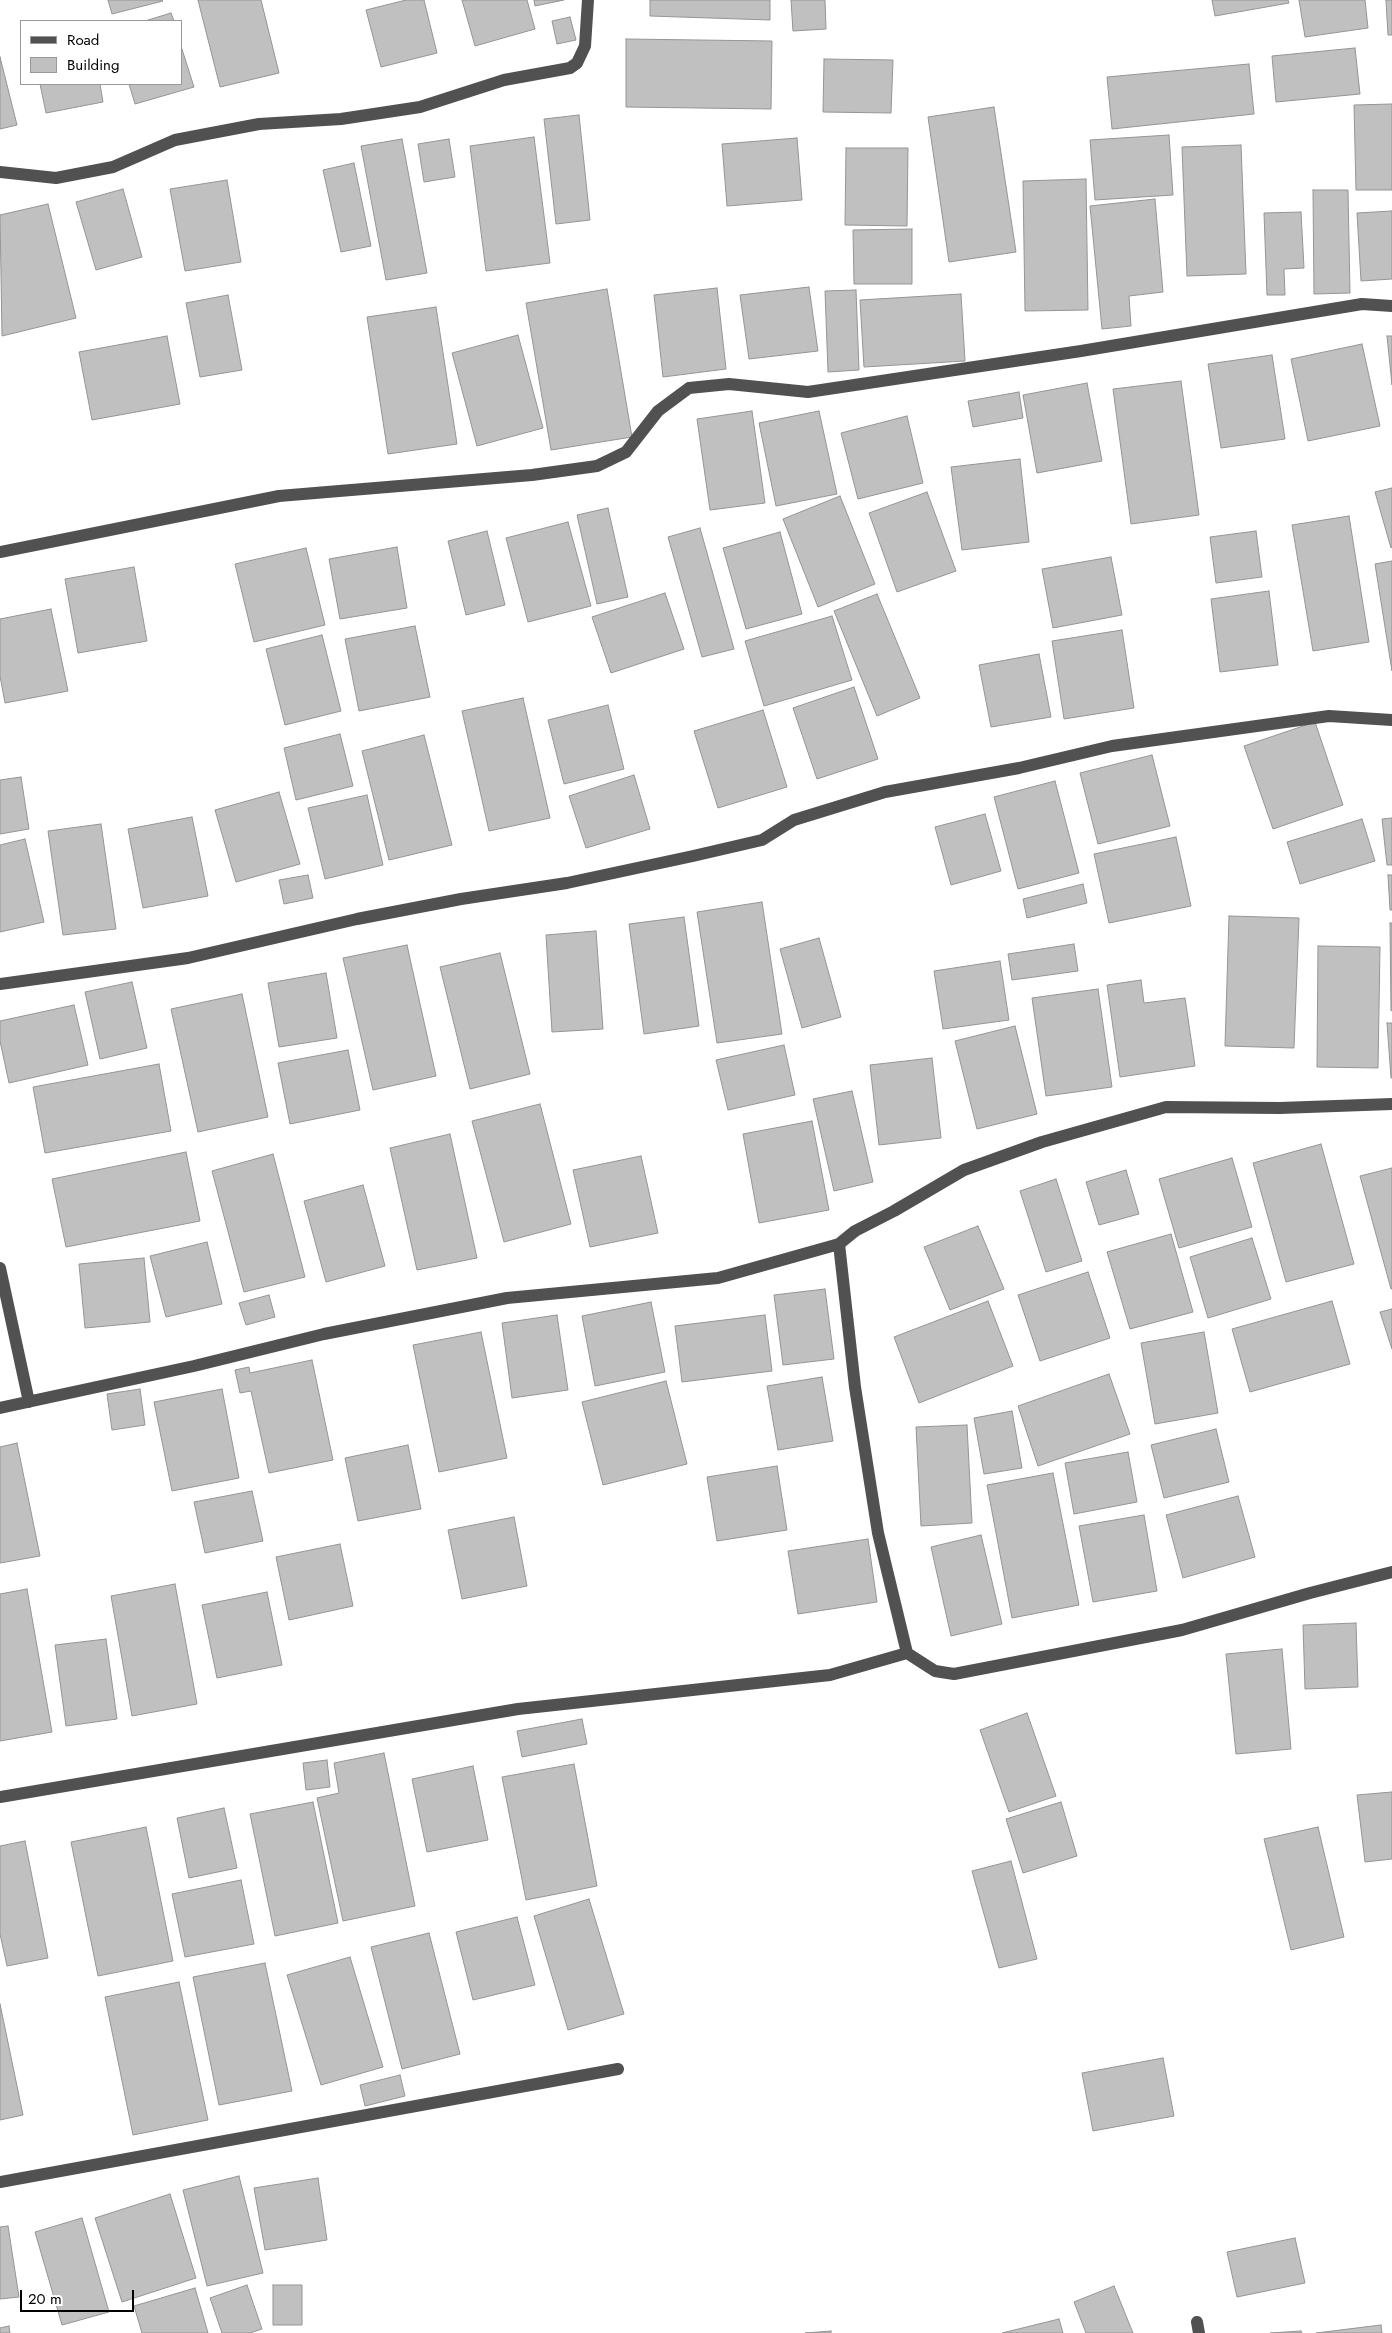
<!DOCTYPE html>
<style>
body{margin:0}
#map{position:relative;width:1392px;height:2333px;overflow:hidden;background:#fff;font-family:Jost,sans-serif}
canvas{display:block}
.legend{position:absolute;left:20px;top:20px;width:162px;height:65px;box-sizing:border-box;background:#fff;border:1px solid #999;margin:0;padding:6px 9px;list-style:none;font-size:15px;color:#000}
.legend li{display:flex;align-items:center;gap:10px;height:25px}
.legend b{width:25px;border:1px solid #999}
.scale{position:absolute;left:20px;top:2290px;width:114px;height:22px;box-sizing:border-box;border:2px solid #000;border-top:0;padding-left:6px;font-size:15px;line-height:18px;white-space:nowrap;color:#000;-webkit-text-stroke:4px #fff;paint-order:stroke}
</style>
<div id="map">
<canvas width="1392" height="2333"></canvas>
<ul class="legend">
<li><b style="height:6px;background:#515151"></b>Road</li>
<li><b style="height:14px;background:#c0c0c0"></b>Building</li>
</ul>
<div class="scale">20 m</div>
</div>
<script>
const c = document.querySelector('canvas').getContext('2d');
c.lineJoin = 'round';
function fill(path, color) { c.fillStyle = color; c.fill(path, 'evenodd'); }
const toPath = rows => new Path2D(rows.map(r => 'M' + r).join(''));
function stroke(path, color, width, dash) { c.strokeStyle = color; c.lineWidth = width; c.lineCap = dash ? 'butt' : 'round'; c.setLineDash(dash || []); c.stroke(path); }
const building = toPath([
 [108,0,162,0,163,1,112,14,108,0],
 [198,0,261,0,279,73,220,87,198,0],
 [406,0,424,0,437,53,381,67,366,10,406,0],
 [462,0,527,0,535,29,475,46,462,0],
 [534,0,564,0,535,6,534,0],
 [650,0,770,0,770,20,650,16,650,0],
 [791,0,825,0,826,29,793,31,791,0],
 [1212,0,1288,0,1289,3,1215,16,1212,0],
 [1299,0,1365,0,1368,28,1305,37,1299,0],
 [1386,0,1392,0,1392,35,1388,35,1386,0],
 [171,13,174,21,145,21,171,13],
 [570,17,576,40,557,44,552,21,570,17],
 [626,39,772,41,771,109,626,107,626,39],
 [181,46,194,87,135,104,129,84,181,84,181,46],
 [1355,48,1360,94,1276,102,1272,56,1355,48],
 [0,57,17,125,0,129,0,57],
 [824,59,893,60,891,113,823,112,824,59],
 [1249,64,1254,114,1112,129,1107,77,1249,64],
 [40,84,100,84,103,102,46,113,40,84],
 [1392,104,1392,190,1356,190,1354,105,1392,104],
 [994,107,1016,252,949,262,928,117,994,107],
 [579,115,590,220,556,224,544,119,579,115],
 [1169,135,1173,195,1095,200,1090,140,1169,135],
 [534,137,550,263,486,271,470,146,534,137],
 [797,138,802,200,727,206,722,144,797,138],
 [402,139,427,273,386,280,361,146,402,139],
 [449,139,455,177,424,182,418,144,449,139],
 [1241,145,1246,274,1187,276,1182,147,1241,145],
 [846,148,908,148,907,226,845,225,846,148],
 [354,163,371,246,341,252,323,170,354,163],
 [1086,179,1088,310,1025,311,1023,181,1086,179],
 [227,180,241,262,185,271,170,189,227,180],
 [123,189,142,257,96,270,76,202,123,189],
 [1313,190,1348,190,1350,293,1314,294,1313,190],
 [1155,199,1163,292,1129,296,1131,326,1102,329,1090,206,1155,199],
 [48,204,76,318,2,336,0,215,48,204],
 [1392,211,1392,279,1361,281,1357,213,1392,211],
 [1301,212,1304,268,1284,269,1285,295,1267,295,1264,213,1301,212],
 [912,229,912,284,854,284,853,230,912,229],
 [809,287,818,351,749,359,740,295,809,287],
 [717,288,726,369,663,377,654,295,717,288],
 [607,289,632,437,551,450,526,303,607,289],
 [856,290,859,370,828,372,825,291,856,290],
 [961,294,965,361,864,367,860,300,961,294],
 [228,295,242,370,200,377,186,303,228,295],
 [436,307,457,444,388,454,367,317,436,307],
 [518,335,543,428,477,446,452,353,518,335],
 [167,336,180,404,92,420,79,352,167,336],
 [1387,336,1392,336,1392,385,1387,336],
 [1362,344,1380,426,1308,441,1291,359,1362,344],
 [1272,355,1285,439,1221,448,1208,364,1272,355],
 [1181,381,1199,515,1131,524,1113,389,1181,381],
 [1087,383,1102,461,1037,473,1023,395,1087,383],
 [1019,392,1023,418,973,427,968,401,1019,392],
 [752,411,765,503,710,510,697,419,752,411],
 [819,411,837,494,776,506,759,423,819,411],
 [907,416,923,483,858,499,841,433,907,416],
 [1020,459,1029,542,962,550,951,467,1020,459],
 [1392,488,1392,547,1391,548,1375,492,1392,488],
 [927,492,956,571,897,592,869,513,927,492],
 [840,496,875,584,818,607,783,519,840,496],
 [608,508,628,597,597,604,577,515,608,508],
 [1349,516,1369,642,1313,651,1292,525,1349,516],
 [568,522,591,606,528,622,506,538,568,522],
 [700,528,734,649,702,657,668,537,700,528],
 [487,531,505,605,466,615,448,541,487,531],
 [1256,531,1262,577,1216,583,1210,537,1256,531],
 [780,532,802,614,746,629,723,548,780,532],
 [397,547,407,608,340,619,329,559,397,547],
 [306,548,325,625,254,642,235,564,306,548],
 [1111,557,1122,615,1053,628,1042,569,1111,557],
 [1392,561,1392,671,1375,564,1392,561],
 [134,567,147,641,78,653,65,579,134,567],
 [1269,591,1278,665,1220,672,1211,599,1269,591],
 [665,593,684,649,611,673,592,617,665,593],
 [877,594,920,698,877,716,834,611,877,594],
 [51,609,68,691,5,703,0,676,0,619,51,609],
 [832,616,852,680,764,706,745,641,832,616],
 [415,626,430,697,359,711,345,639,415,626],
 [1122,630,1134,708,1064,719,1052,641,1122,630],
 [322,635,341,711,285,725,266,649,322,635],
 [1039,654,1051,717,991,727,979,665,1039,654],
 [854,687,878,759,817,779,793,708,854,687],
 [523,698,550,818,489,831,462,711,523,698],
 [608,705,624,769,564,784,548,720,608,705],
 [763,710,787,787,718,808,694,731,763,710],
 [1315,722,1343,805,1273,829,1244,746,1315,722],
 [340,734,353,786,296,800,284,748,340,734],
 [424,735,452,845,389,860,362,751,424,735],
 [1152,755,1170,826,1098,844,1080,773,1152,755],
 [634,775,650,829,586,848,569,796,634,775],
 [21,777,29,829,0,834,0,780,21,777],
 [1055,781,1079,873,1018,889,994,797,1055,781],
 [279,792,300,864,236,882,215,810,279,792],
 [367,795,383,865,325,879,308,808,367,795],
 [985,814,1001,871,951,885,935,827,985,814],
 [192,817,208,896,143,908,128,829,192,817],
 [1392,818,1392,865,1387,865,1382,819,1392,818],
 [1362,819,1375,861,1300,884,1287,842,1362,819],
 [101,824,116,929,63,935,48,831,101,824],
 [1176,837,1191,906,1109,923,1094,854,1176,837],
 [25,839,44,922,0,932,0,845,25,839],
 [308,875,313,898,284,904,279,880,308,875],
 [1388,875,1392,875,1392,910,1390,910,1388,875],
 [1083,884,1087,903,1027,918,1023,899,1083,884],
 [762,902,782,1034,717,1043,697,912,762,902],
 [1229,916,1299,918,1294,1048,1225,1046,1229,916],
 [684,917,699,1026,644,1034,629,924,684,917],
 [1390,923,1392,923,1392,1010,1391,1011,1390,923],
 [596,931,603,1029,552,1032,546,935,596,931],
 [819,938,841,1017,802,1028,780,949,819,938],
 [1074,944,1078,971,1012,980,1008,954,1074,944],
 [407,945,436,1076,373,1090,343,958,407,945],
 [1318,946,1380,947,1378,1068,1317,1067,1318,946],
 [500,953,530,1074,470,1089,440,967,500,953],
 [1000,961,1009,1020,943,1029,934,971,1000,961],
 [326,973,337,1038,279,1047,268,983,326,973],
 [1141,980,1144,1003,1185,998,1195,1066,1120,1077,1107,985,1141,980],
 [132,982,147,1048,100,1059,85,992,132,982],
 [1098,989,1112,1087,1046,1096,1032,998,1098,989],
 [242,994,268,1117,198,1132,171,1009,242,994],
 [74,1005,88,1065,9,1083,0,1041,0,1021,74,1005],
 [1387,1023,1392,1023,1392,1078,1391,1078,1387,1023],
 [1015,1026,1037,1114,977,1129,955,1041,1015,1026],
 [784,1045,795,1095,728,1110,716,1060,784,1045],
 [348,1050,360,1110,290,1124,278,1063,348,1050],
 [932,1058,941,1138,879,1145,870,1065,932,1058],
 [159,1064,171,1131,45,1153,33,1087,159,1064],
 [852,1091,873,1182,834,1191,813,1099,852,1091],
 [540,1104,571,1224,504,1242,472,1121,540,1104],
 [812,1121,829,1210,759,1223,743,1134,812,1121],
 [450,1134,477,1258,417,1270,390,1148,450,1134],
 [1321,1144,1354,1264,1286,1282,1253,1163,1321,1144],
 [186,1152,200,1221,66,1247,52,1179,186,1152],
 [273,1154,305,1277,244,1292,212,1171,273,1154],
 [641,1156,658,1233,590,1247,573,1170,641,1156],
 [1232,1158,1252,1227,1179,1248,1159,1179,1232,1158],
 [1392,1168,1392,1289,1391,1289,1360,1176,1392,1168],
 [1126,1170,1139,1214,1099,1225,1086,1182,1126,1170],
 [1056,1179,1082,1261,1046,1272,1020,1191,1056,1179],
 [363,1185,385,1266,326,1282,304,1201,363,1185],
 [978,1226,1004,1289,950,1310,924,1247,978,1226],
 [1171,1234,1193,1312,1130,1329,1107,1252,1171,1234],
 [1252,1238,1271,1299,1208,1318,1190,1257,1252,1238],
 [207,1242,222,1304,166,1317,150,1256,207,1242],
 [144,1258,150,1322,85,1328,79,1264,144,1258],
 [1088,1272,1110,1338,1040,1361,1018,1295,1088,1272],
 [825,1289,834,1359,783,1365,774,1295,825,1289],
 [269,1295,275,1317,246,1325,239,1303,269,1295],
 [988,1301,1013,1366,919,1403,894,1337,988,1301],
 [1332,1301,1350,1364,1250,1392,1232,1329,1332,1301],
 [651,1302,665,1372,595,1386,582,1316,651,1302],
 [1392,1309,1392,1349,1380,1312,1392,1309],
 [557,1315,568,1390,512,1398,502,1323,557,1315],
 [765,1315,772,1371,682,1382,675,1326,765,1315],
 [481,1332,507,1458,439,1472,413,1345,481,1332],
 [1204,1332,1218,1413,1155,1424,1141,1343,1204,1332],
 [312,1360,333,1460,269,1473,251,1391,240,1393,235,1370,249,1367,250,1373,312,1360],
 [1109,1374,1130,1434,1038,1466,1018,1406,1109,1374],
 [822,1377,833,1441,778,1450,767,1386,822,1377],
 [666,1381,687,1464,603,1485,582,1402,666,1381],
 [140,1389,145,1425,112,1430,107,1394,140,1389],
 [222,1389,239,1478,172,1491,154,1402,222,1389],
 [1012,1411,1022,1468,984,1474,974,1418,1012,1411],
 [967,1425,972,1523,921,1526,916,1427,967,1425],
 [1216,1429,1229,1482,1164,1498,1151,1445,1216,1429],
 [17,1443,40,1556,0,1563,0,1447,17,1443],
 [408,1445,421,1509,358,1521,345,1458,408,1445],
 [1128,1452,1137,1502,1074,1514,1065,1463,1128,1452],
 [777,1466,787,1530,717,1541,707,1477,777,1466],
 [1053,1473,1079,1605,1012,1618,987,1485,1053,1473],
 [252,1491,263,1541,205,1553,194,1502,252,1491],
 [1238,1496,1255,1557,1183,1578,1166,1515,1238,1496],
 [1144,1515,1157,1591,1093,1602,1079,1526,1144,1515],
 [514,1517,527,1586,462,1599,448,1530,514,1517],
 [981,1535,1002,1624,951,1636,931,1547,981,1535],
 [868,1539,877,1602,798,1614,788,1551,868,1539],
 [340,1544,353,1606,289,1620,276,1557,340,1544],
 [175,1584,197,1704,132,1716,111,1596,175,1584],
 [27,1589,52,1732,0,1741,0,1594,27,1589],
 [267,1592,282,1665,217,1678,202,1605,267,1592],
 [1356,1623,1358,1687,1305,1689,1303,1625,1356,1623],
 [106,1639,117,1719,66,1726,55,1645,106,1639],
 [1282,1649,1291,1749,1236,1754,1226,1654,1282,1649],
 [1027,1713,1056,1796,1009,1812,980,1730,1027,1713],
 [582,1719,587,1744,522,1757,517,1731,582,1719],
 [384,1753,415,1906,343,1921,317,1798,339,1793,334,1763,384,1753],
 [327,1760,330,1787,306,1790,303,1763,327,1760],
 [574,1764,597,1886,526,1900,502,1777,574,1764],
 [473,1766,488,1840,427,1852,412,1779,473,1766],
 [1392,1792,1392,1859,1365,1862,1357,1795,1392,1792],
 [313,1802,338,1923,275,1936,250,1814,313,1802],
 [1061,1802,1077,1856,1023,1873,1006,1819,1061,1802],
 [224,1808,237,1868,189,1878,177,1818,224,1808],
 [146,1827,173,1961,98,1976,71,1842,146,1827],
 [1318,1827,1344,1937,1291,1950,1264,1839,1318,1827],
 [25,1841,48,1958,7,1966,0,1934,0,1846,25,1841],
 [1011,1861,1037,1959,999,1968,972,1871,1011,1861],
 [241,1880,254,1944,185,1957,172,1894,241,1880],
 [589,1899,624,2014,568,2030,534,1916,589,1899],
 [517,1917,535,1985,473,2000,456,1932,517,1917],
 [429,1933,460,2054,402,2069,371,1947,429,1933],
 [350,1957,383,2067,321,2085,287,1975,350,1957],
 [265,1963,292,2091,219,2105,193,1977,265,1963],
 [179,1982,208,2120,133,2135,105,1997,179,1982],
 [0,2004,23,2115,0,2120,0,2004],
 [1163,2058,1174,2116,1093,2131,1082,2073,1163,2058],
 [400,2075,405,2096,365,2106,360,2085,400,2075],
 [239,2176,263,2273,207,2286,183,2190,239,2176],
 [318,2178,327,2240,265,2250,254,2188,318,2178],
 [170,2194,196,2278,122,2302,95,2218,170,2194],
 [82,2218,109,2312,62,2325,35,2232,82,2218],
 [8,2226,19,2297,0,2299,0,2227,8,2226],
 [1295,2238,1305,2283,1237,2297,1227,2252,1295,2238],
 [247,2285,262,2329,250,2333,222,2333,210,2298,247,2285],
 [273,2285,302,2285,302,2325,273,2325,273,2285],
 [1114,2286,1133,2333,1086,2333,1074,2302,1114,2286],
 [195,2288,208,2333,142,2333,134,2306,195,2288],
 [1059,2319,1063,2333,1002,2333,1059,2319],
 [1381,2325,1382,2333,1316,2333,1381,2325],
 [9,2326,10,2333,0,2333,0,2328,9,2326],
 [831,2331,831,2333,805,2333,831,2331],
 [1301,2331,1302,2333,1270,2333,1301,2331]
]);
fill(building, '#c0c0c0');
stroke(building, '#959595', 1);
stroke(toPath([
 [0,172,56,178,113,167,175,140,259,124,341,119,420,107,504,80,570,68,577,63,585,46,588,0],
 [0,552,279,496,532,475,597,466,626,452,658,411,689,388,729,384,808,392,1081,351,1362,304,1392,306],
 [0,984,188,958,357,919,461,899,567,883,693,856,762,840,794,820,885,792,1019,768,1112,746,1329,716,1392,720],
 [839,1244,855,1387,878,1533,907,1653,935,1671,954,1674,1182,1630,1310,1593,1392,1572],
 [0,1268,29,1402],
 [0,1408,194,1366,324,1334,507,1298,718,1278,839,1244,855,1231,894,1211,964,1170,1042,1142,1166,1107,1280,1108,1392,1104],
 [0,1797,518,1709,830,1675,907,1653],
 [0,2182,618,2069],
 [1197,2322,1199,2333]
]), '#515151', 12);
</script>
